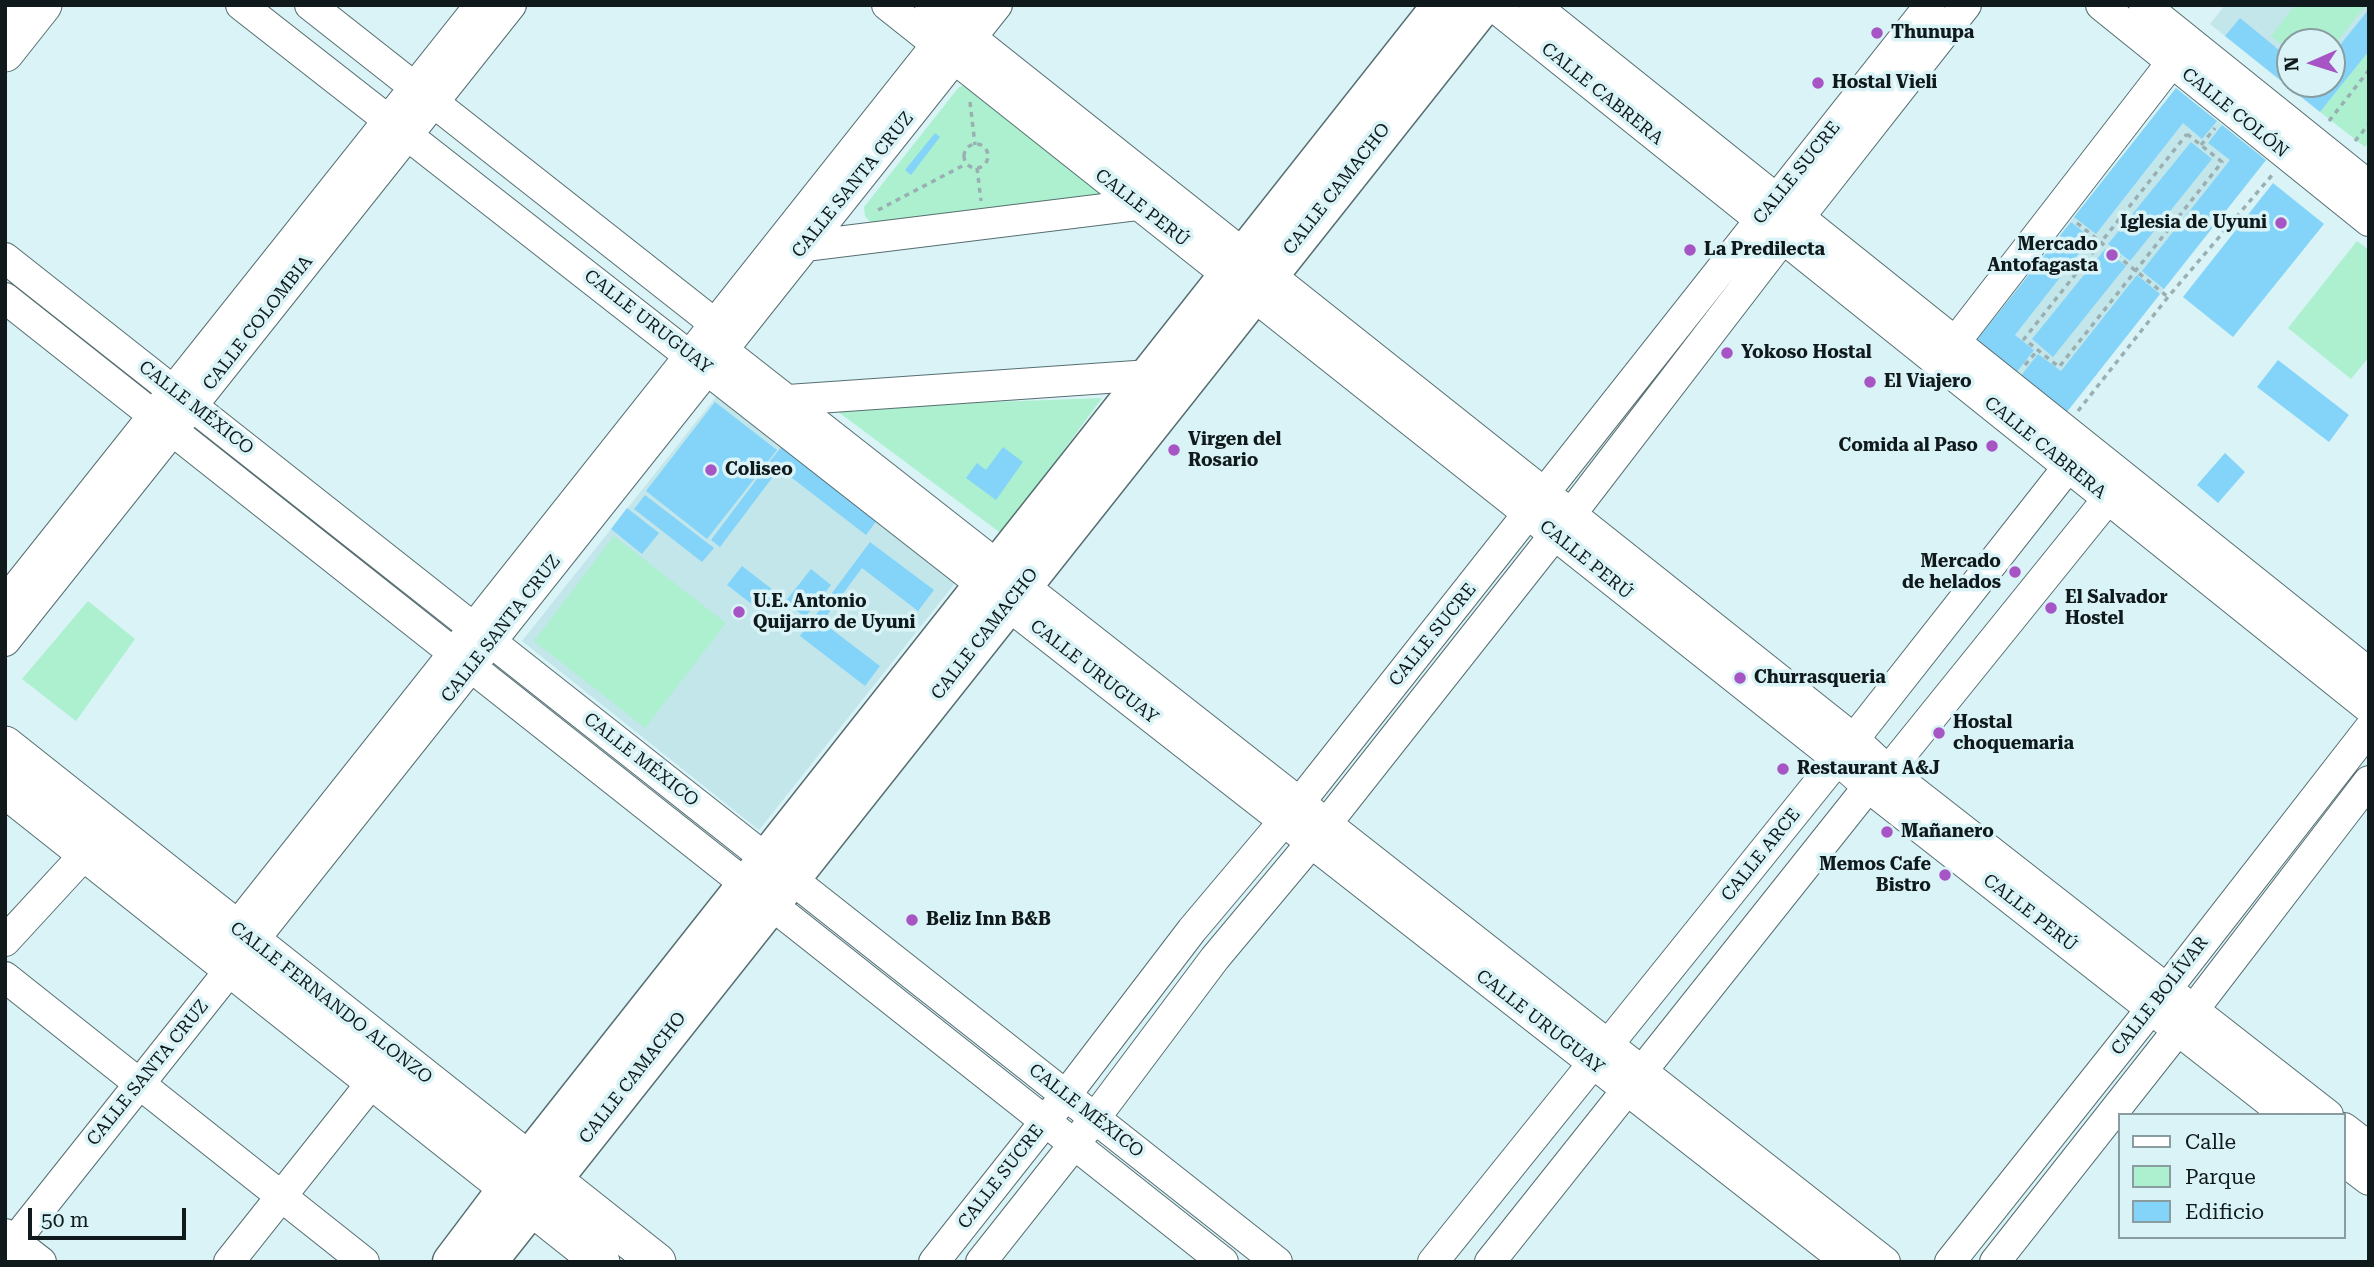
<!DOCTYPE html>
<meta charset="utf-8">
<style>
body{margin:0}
#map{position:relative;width:2374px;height:1267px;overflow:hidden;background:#d9f3f7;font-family:"Roboto Serif",serif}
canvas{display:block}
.frame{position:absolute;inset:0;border:7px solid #10191b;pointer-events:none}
.legend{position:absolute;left:2118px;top:1113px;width:228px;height:126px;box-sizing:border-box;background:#d9f3f7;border:2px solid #899c9f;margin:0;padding:9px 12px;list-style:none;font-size:21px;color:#10191b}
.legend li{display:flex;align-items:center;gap:14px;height:35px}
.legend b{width:35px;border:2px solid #899c9f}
.north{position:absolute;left:2276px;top:28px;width:70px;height:70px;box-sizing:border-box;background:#d9f3f7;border:2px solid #899c9f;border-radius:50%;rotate:267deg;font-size:19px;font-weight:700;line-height:28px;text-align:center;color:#10191b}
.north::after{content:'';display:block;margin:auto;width:24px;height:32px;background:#a755c4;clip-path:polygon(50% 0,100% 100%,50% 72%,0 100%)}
.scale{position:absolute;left:28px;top:1208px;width:158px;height:32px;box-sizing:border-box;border:4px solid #10191b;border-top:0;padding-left:9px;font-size:21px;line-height:24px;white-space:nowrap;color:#10191b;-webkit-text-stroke:5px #d9f3f7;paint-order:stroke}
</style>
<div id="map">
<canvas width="2374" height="1267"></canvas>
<div class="frame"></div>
<ul class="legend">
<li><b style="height:9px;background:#fff"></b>Calle</li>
<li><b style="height:19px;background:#acf0cf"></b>Parque</li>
<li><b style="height:19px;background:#84d4f9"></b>Edificio</li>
</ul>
<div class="north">N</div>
<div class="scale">50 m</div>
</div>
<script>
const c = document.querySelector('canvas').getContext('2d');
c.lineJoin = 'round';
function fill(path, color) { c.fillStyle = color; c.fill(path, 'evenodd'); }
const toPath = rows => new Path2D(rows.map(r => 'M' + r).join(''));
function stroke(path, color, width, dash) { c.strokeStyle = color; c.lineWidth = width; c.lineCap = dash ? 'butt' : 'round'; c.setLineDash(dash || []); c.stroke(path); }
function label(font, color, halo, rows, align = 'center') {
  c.font = font + ' "Roboto Serif",serif'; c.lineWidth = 7; c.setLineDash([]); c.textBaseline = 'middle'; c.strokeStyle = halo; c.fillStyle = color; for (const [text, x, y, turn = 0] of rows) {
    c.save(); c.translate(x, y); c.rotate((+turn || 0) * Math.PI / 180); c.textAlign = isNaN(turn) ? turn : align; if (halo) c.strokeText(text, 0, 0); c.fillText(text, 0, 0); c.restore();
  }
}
fill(toPath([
 [2225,5,2369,5,2369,51,2320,112,2210,24],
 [2290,42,2332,42,2332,84,2290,84],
 [2176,88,2266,160,2066,413,1976,341],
 [719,393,956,582,759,830,522,641]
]), '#c3e6eb');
fill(toPath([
 [2295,5,2366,5,2332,48,2332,42,2290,42,2290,51,2271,36],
 [2369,51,2369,142,2365,147,2320,112],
 [967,84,1102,182,1104,197,879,224,871,223,865,216,864,207,959,87],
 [2357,241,2369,250,2369,357,2351,379,2288,328],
 [1102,398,1002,534,833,408],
 [614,536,726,623,645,728,534,641],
 [88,601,135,639,76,721,22,679]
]), '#acf0cf');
fill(toPath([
 [2369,9,2369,51,2320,112,2225,36,2240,18,2290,59,2290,84,2332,84,2332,55],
 [2176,88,2217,121,2202,139,2183,123,2096,234,2074,217],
 [2222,125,2266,160,2164,289,2142,271,2230,160,2208,143],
 [935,133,940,137,911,175,905,170],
 [2191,142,2212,159,2130,261,2108,244],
 [2273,183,2324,224,2233,337,2183,297],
 [2071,222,2091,238,2015,335,2034,350,2016,373,1976,341],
 [2105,249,2126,266,2053,357,2032,339],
 [2137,275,2160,294,2066,413,2020,377,2038,354,2061,371],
 [2278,360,2349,415,2329,442,2257,387],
 [715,402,777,450,707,539,646,491],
 [783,445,878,519,866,535,770,461],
 [1003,447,1023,462,996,500,966,478,977,463,986,470],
 [2225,453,2245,472,2218,503,2197,485],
 [769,463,778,470,720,547,711,540],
 [645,495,714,548,702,562,634,509],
 [627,508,659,533,642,554,611,529],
 [870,542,934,590,918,611,862,568,822,622,880,666,865,686,800,636],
 [742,566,777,593,762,612,727,585],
 [811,569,831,585,805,617,785,602]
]), '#84d4f9');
const minor = toPath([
 [241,5,1847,1262],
 [310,5,715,324,723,350,1885,1262],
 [887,5,1837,759,1868,787,2286,1115],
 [930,5,1854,739,1888,771,2328,1115],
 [1492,5,2369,708],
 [1534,5,2369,673],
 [2101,5,2369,221],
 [2144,5,2369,186],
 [805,246,1137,205],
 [5,258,1277,1262],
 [5,298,1223,1262],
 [1956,341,2172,62],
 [788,400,1150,375],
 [5,602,480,5],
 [5,641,511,5],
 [5,941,86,853],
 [222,945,968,5],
 [5,977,364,1262],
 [2344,1128,2369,1147],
 [2344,1161,2369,1180],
 [5,1234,41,1262],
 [5,1253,997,5],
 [229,1262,373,1081],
 [934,1262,1066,1095,1192,930,1300,802,1930,5],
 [981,1262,1095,1118,1215,958,1312,842,1571,514,1783,238,1966,5],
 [1433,1262,1854,739,2068,467,2081,454],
 [1490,1262,1868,787,1888,771,2119,485],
 [1950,1262,2151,1009,2369,729],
 [1995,1262,2178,1030,2369,781]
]);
const major = toPath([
 [5,8,8,5],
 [5,53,43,5],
 [5,745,657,1262],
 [5,789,601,1262]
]);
const highway = toPath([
 [452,1262,529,1160,1442,5],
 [487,1262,1483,5]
]);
stroke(minor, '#576e71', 32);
stroke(major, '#576e71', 39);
stroke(highway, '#576e71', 41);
stroke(toPath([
 [970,102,975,145],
 [2329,121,2369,70],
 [2187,134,2222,162,2059,367,2024,339,2187,134],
 [2355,141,2369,124],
 '964 156a12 12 0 1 1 24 0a12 12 0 1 1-24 0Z',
 [2201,145,2215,128],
 [977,168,981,201],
 [878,210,966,164],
 [2077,223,2168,297],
 [2025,365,2037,351],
 [2078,411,2168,297,2273,174]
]), '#9aafb2', 3.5, [5, 5]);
stroke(minor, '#fff', 30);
stroke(major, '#fff', 37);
stroke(highway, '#fff', 38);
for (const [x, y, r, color] of [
 [1877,33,7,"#a755c4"],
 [1818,83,7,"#a755c4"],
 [2281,223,7,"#a755c4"],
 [1690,250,7,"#a755c4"],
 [2112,255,7,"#a755c4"],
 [1727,353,7,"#a755c4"],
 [1870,382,7,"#a755c4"],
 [1992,446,7,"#a755c4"],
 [1174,450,7,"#a755c4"],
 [711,470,7,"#a755c4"],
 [2015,572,7,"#a755c4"],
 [2051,608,7,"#a755c4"],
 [739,612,7,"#a755c4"],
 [1740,678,7,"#a755c4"],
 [1939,733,7,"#a755c4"],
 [1783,769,7,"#a755c4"],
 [1887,832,7,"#a755c4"],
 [1945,875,7,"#a755c4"],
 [912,920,7,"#a755c4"]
]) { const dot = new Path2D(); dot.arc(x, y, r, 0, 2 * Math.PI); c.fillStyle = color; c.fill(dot); stroke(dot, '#d9f3f7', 2.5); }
label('bold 18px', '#10191b', '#d9f3f7', [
 ["Thunupa",1891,33],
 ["Hostal Vieli",1832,83],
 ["Iglesia de Uyuni",2267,223,"right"],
 ["Mercado",2098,245,"right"],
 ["Antofagasta",2098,266,"right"],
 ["La Predilecta",1704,250],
 ["Yokoso Hostal",1741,353],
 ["El Viajero",1884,382],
 ["Virgen del",1188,440],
 ["Rosario",1188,461],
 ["Comida al Paso",1978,446,"right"],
 ["Coliseo",725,470],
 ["Mercado",2001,562,"right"],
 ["de helados",2001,583,"right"],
 ["El Salvador",2065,598],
 ["Hostel",2065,619],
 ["U.E. Antonio",753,602],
 ["Quijarro de Uyuni",753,623],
 ["Churrasqueria",1754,678],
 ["Hostal",1953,723],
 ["choquemaria",1953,744],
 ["Restaurant A&J",1797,769],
 ["Mañanero",1901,832],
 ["Memos Cafe",1931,865,"right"],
 ["Bistro",1931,886,"right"],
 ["Beliz Inn B&B",926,920]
], 'left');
label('18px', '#10191b', '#d9f3f7', [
 ["CALLE CABRERA",1602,94,39],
 ["CALLE COLÓN",2235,113,39],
 ["CALLE SUCRE",1797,173,-51],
 ["CALLE SANTA CRUZ",853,185,-51],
 ["CALLE CAMACHO",1337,189,-52],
 ["CALLE PERÚ",1142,208,38],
 ["CALLE URUGUAY",648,322,38],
 ["CALLE COLOMBIA",258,323,-52],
 ["CALLE MÉXICO",196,408,38],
 ["CALLE CABRERA",2045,448,39],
 ["CALLE PERÚ",1586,560,39],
 ["CALLE SANTA CRUZ",501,629,-52],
 ["CALLE CAMACHO",985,634,-52],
 ["CALLE SUCRE",1433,635,-51],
 ["CALLE URUGUAY",1094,672,38],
 ["CALLE MÉXICO",641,760,38],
 ["CALLE ARCE",1761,855,-51],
 ["CALLE PERÚ",2030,913,38],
 ["CALLE BOLÍVAR",2160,996,-52],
 ["CALLE FERNANDO ALONZO",331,1003,38],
 ["CALLE URUGUAY",1540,1022,38],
 ["CALLE SANTA CRUZ",148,1073,-51],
 ["CALLE CAMACHO",633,1078,-52],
 ["CALLE MÉXICO",1086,1111,38],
 ["CALLE SUCRE",1001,1177,-52]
]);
</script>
